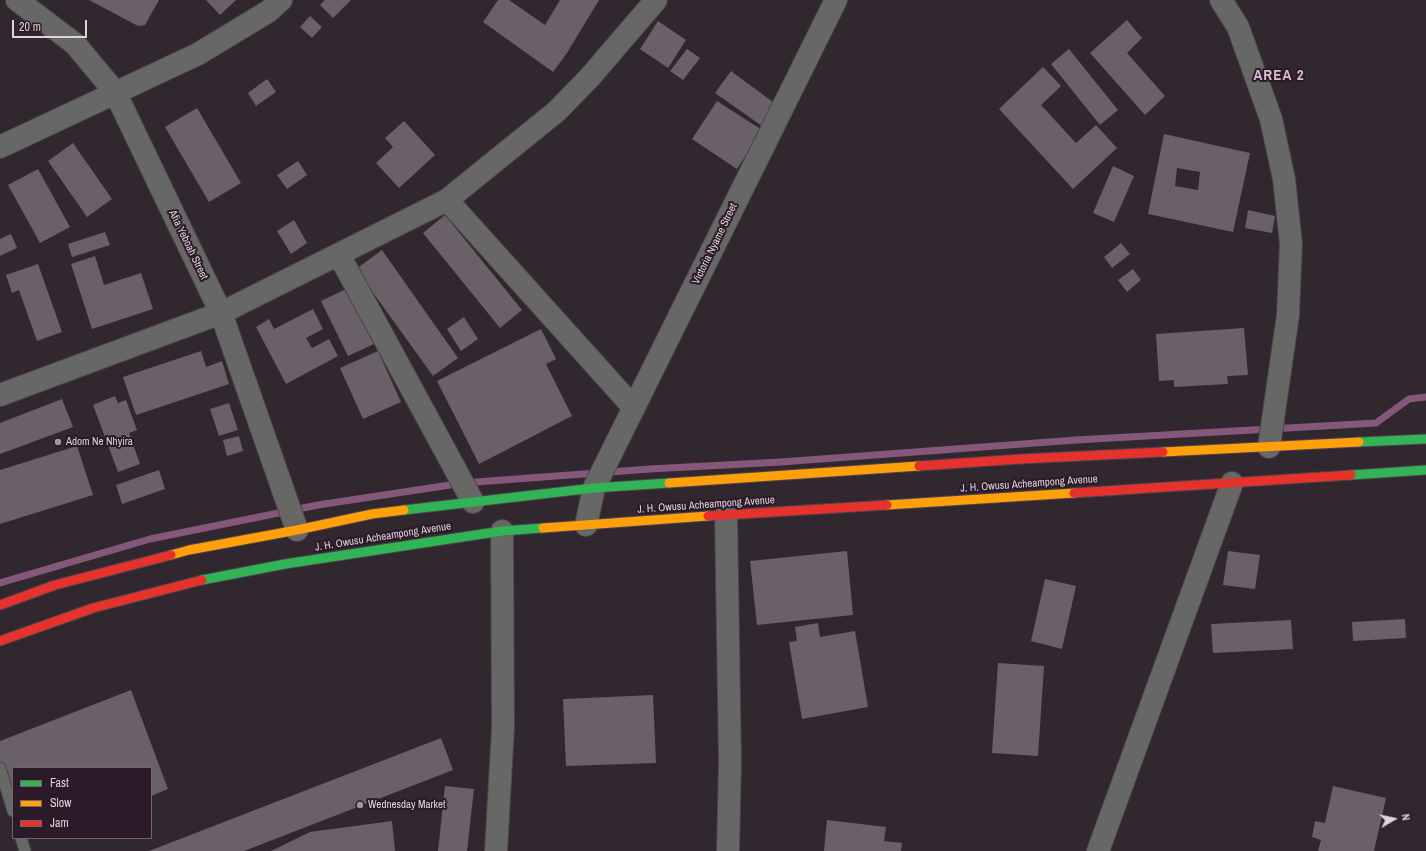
<!DOCTYPE html>
<style>
body{margin:0}
#map{position:relative;width:1426px;height:851px;overflow:hidden;background:#31272f;font-family:"Archivo Narrow",sans-serif}
canvas{display:block}
.legend{position:absolute;left:12px;top:767px;width:140px;height:72px;box-sizing:border-box;background:#2b1a27;border:1px solid #73646f;margin:0;padding:5px 7px;list-style:none;font-size:12px;color:#dfd3dc}
.legend li{display:flex;align-items:center;gap:8px;height:20px}
.legend b{width:20px;border:1px solid #73646f}
.north{position:absolute;left:1374px;top:799px;width:40px;height:40px;-webkit-text-stroke:3px #2b1a27;paint-order:stroke;rotate:81deg;font-size:11px;font-weight:700;line-height:16px;text-align:center;color:#dfd3dc}
.north::after{content:'';display:block;margin:auto;width:14px;height:18px;background:#dfd3dc;clip-path:polygon(50% 0,100% 100%,50% 72%,0 100%)}
.scale{position:absolute;left:12px;top:20px;width:75px;height:18px;box-sizing:border-box;border:2px solid #dfd3dc;border-top:0;padding-left:5px;font-size:12px;line-height:14px;white-space:nowrap;color:#dfd3dc;-webkit-text-stroke:3px #2b1a27;paint-order:stroke}
</style>
<div id="map">
<canvas width="1426" height="851"></canvas>
<ul class="legend">
<li><b style="height:5px;background:#30b455"></b>Fast</li>
<li><b style="height:5px;background:#ff9f0a"></b>Slow</li>
<li><b style="height:5px;background:#e5322d"></b>Jam</li>
</ul>
<div class="north">N</div>
<div class="scale">20 m</div>
</div>
<script>
const c = document.querySelector('canvas').getContext('2d');
c.lineJoin = 'round';
const toPath = rows => new Path2D(rows.map(r => 'M' + r).join(''));
function stroke(path, color, width, dash) { c.strokeStyle = color; c.lineWidth = width; c.lineCap = dash ? 'butt' : 'round'; c.setLineDash(dash || []); c.stroke(path); }
function fill(path, color) { c.fillStyle = color; c.fill(path, 'evenodd'); }
function label(font, color, halo, rows, align = 'center') {
  c.font = font + ' "Archivo Narrow",sans-serif'; c.lineWidth = 4; c.setLineDash([]); c.textBaseline = 'middle'; c.strokeStyle = halo; c.fillStyle = color; for (const [text, x, y, turn = 0] of rows) {
    c.save(); c.translate(x, y); c.rotate((+turn || 0) * Math.PI / 180); c.textAlign = isNaN(turn) ? turn : align; if (halo) c.strokeText(text, 0, 0); c.fillText(text, 0, 0); c.restore();
  }
}
stroke(toPath([
 [0,583,150,539,318,505,463,483,650,469,781,462,1076,440,1376,423,1409,399,1426,397]
]), '#85587b', 7);
fill(toPath([
 [89,0,159,0,145,25,138,26],
 [206,0,236,0,220,15],
 [325,0,351,0,333,18,320,5],
 [498,0,509,0,545,25,560,0,599,0,567,53,553,72,483,22],
 [310,16,322,27,312,38,300,27],
 [1127,20,1142,38,1127,53,1165,96,1145,115,1090,53],
 [658,21,686,40,668,68,640,49],
 [687,49,700,58,683,80,670,71],
 [1069,49,1118,110,1100,125,1051,64],
 [1043,67,1061,86,1041,105,1076,143,1096,125,1117,148,1073,189,999,109],
 [731,71,777,105,762,126,715,93],
 [267,79,276,92,256,106,248,93],
 [717,101,762,130,737,169,692,139],
 [197,108,241,183,209,202,165,127],
 [404,121,435,155,399,188,376,163,393,147,385,138],
 [1164,134,1250,153,1233,232,1148,214],
 [1177,168,1200,172,1198,190,1175,186],
 [73,143,112,199,87,217,48,161],
 [298,161,307,175,287,189,277,175],
 [1113,166,1134,176,1114,222,1093,213],
 [38,169,70,227,40,243,8,185],
 [1248,210,1275,216,1272,233,1245,228],
 [445,215,522,310,500,328,423,233],
 [294,220,307,243,291,254,277,231],
 [105,232,110,245,72,257,68,244],
 [11,234,17,248,0,256,0,239],
 [1121,243,1130,254,1112,268,1104,257],
 [382,250,458,358,433,376,356,269],
 [95,256,104,285,141,273,153,309,92,329,71,264],
 [38,264,62,332,37,341,19,290,12,293,6,275],
 [1133,269,1141,280,1127,292,1118,280],
 [346,289,374,344,348,356,321,301],
 [313,309,323,329,306,338,312,348,329,339,338,356,286,384,256,327,269,319,274,329],
 [464,317,478,339,461,351,447,329],
 [1244,328,1248,375,1227,376,1228,384,1174,387,1174,380,1159,381,1156,334],
 [541,329,556,359,546,364,572,416,479,464,437,381],
 [201,351,206,367,222,361,229,384,136,415,123,377],
 [378,351,401,402,363,419,340,368],
 [115,396,118,403,126,400,137,430,129,433,140,464,118,472,93,405],
 [62,399,73,427,0,454,0,423],
 [229,403,238,430,219,436,210,409],
 [239,436,243,451,227,456,223,440],
 [77,446,93,495,0,524,0,470],
 [159,470,165,489,122,504,116,485],
 [847,551,853,615,757,625,750,561],
 [1228,551,1260,555,1255,589,1223,585],
 [1045,579,1076,586,1062,649,1031,641],
 [1405,619,1406,638,1353,641,1352,622],
 [1291,620,1293,649,1213,653,1211,624],
 [818,623,820,637,855,631,868,707,802,719,789,642,797,641,795,627],
 [998,663,1044,666,1038,756,992,753],
 [131,690,168,789,151,796,151,768,13,768,13,796,0,762,0,741],
 [653,695,656,763,566,766,563,699],
 [441,738,453,770,244,851,149,851],
 [445,786,474,789,467,851,438,851],
 [1333,786,1386,798,1374,851,1318,851,1321,840,1312,837,1315,821,1325,823],
 [827,820,886,827,884,841,902,843,901,851,824,851],
 [392,821,395,851,271,851,310,832]
]), '#6a6168');
const lane = toPath([
 [0,768,13,811],
 [21,838,25,851]
]);
const street = toPath([
 [17,0,75,44,115,92,221,313,297,530],
 [1221,0,1238,27,1271,119,1284,179,1291,244,1288,315,1269,447],
 [0,147,198,54,269,11,281,0],
 [447,200,557,111,590,77,656,0],
 [339,255,473,502],
 [0,395,221,313,447,200,634,408],
 [726,515,730,762,728,851],
 [586,525,594,488,836,0],
 [496,851,503,728,502,531],
 [1098,851,1232,483]
]);
const fast = toPath([
 [1359,442,1426,439],
 [1351,475,1426,470],
 [404,510,594,488,669,483],
 [202,580,285,564,502,531,543,528]
]);
const slow = toPath([
 [1163,452,1359,442],
 [669,483,919,466],
 [887,505,1074,493],
 [543,528,708,516],
 [171,555,189,550,297,530,372,514,404,510]
]);
const jam = toPath([
 [919,466,1021,459,1163,452],
 [1074,493,1351,475],
 [708,516,887,505],
 [0,605,55,585,171,555],
 [0,641,93,608,202,580]
]);
stroke(lane, '#4c434a', 13);
stroke(street, '#4c434a', 24);
stroke(fast, '#4c434a', 11);
stroke(slow, '#4c434a', 11);
stroke(jam, '#4c434a', 11);
stroke(lane, '#676765', 11);
stroke(street, '#676765', 22);
stroke(fast, '#30b455', 9);
stroke(slow, '#ff9f0a', 9);
stroke(jam, '#e5322d', 9);
for (const [x, y, r, color] of [
 [58,442,4,"#a2979f"],
 [360,805,4,"#a2979f"]
]) { const dot = new Path2D(); dot.arc(x, y, r, 0, 2 * Math.PI); c.fillStyle = color; c.fill(dot); stroke(dot, '#2b1a27', 1.5); }
label('11px', '#dfd3dc', '#2b1a27', [
 ["Victoria Nyame Street",715,244,-64],
 ["Afia Yeboah Street",188,245,64],
 ["J. H. Owusu Acheampong Avenue",1029,484,-4],
 ["J. H. Owusu Acheampong Avenue",706,505,-4],
 ["J. H. Owusu Acheampong Avenue",383,537,-9]
]);
label('11px', '#dfd3dc', '#2b1a27', [
 ["Adom Ne Nhyira",66,442],
 ["Wednesday Market",368,805]
], 'left');
c.letterSpacing = '1px';
label('bold 15px', '#d5bdce', '#2b1a27', [
 ["AREA 2",1279,76]
]);
c.letterSpacing = '0px';
</script>
